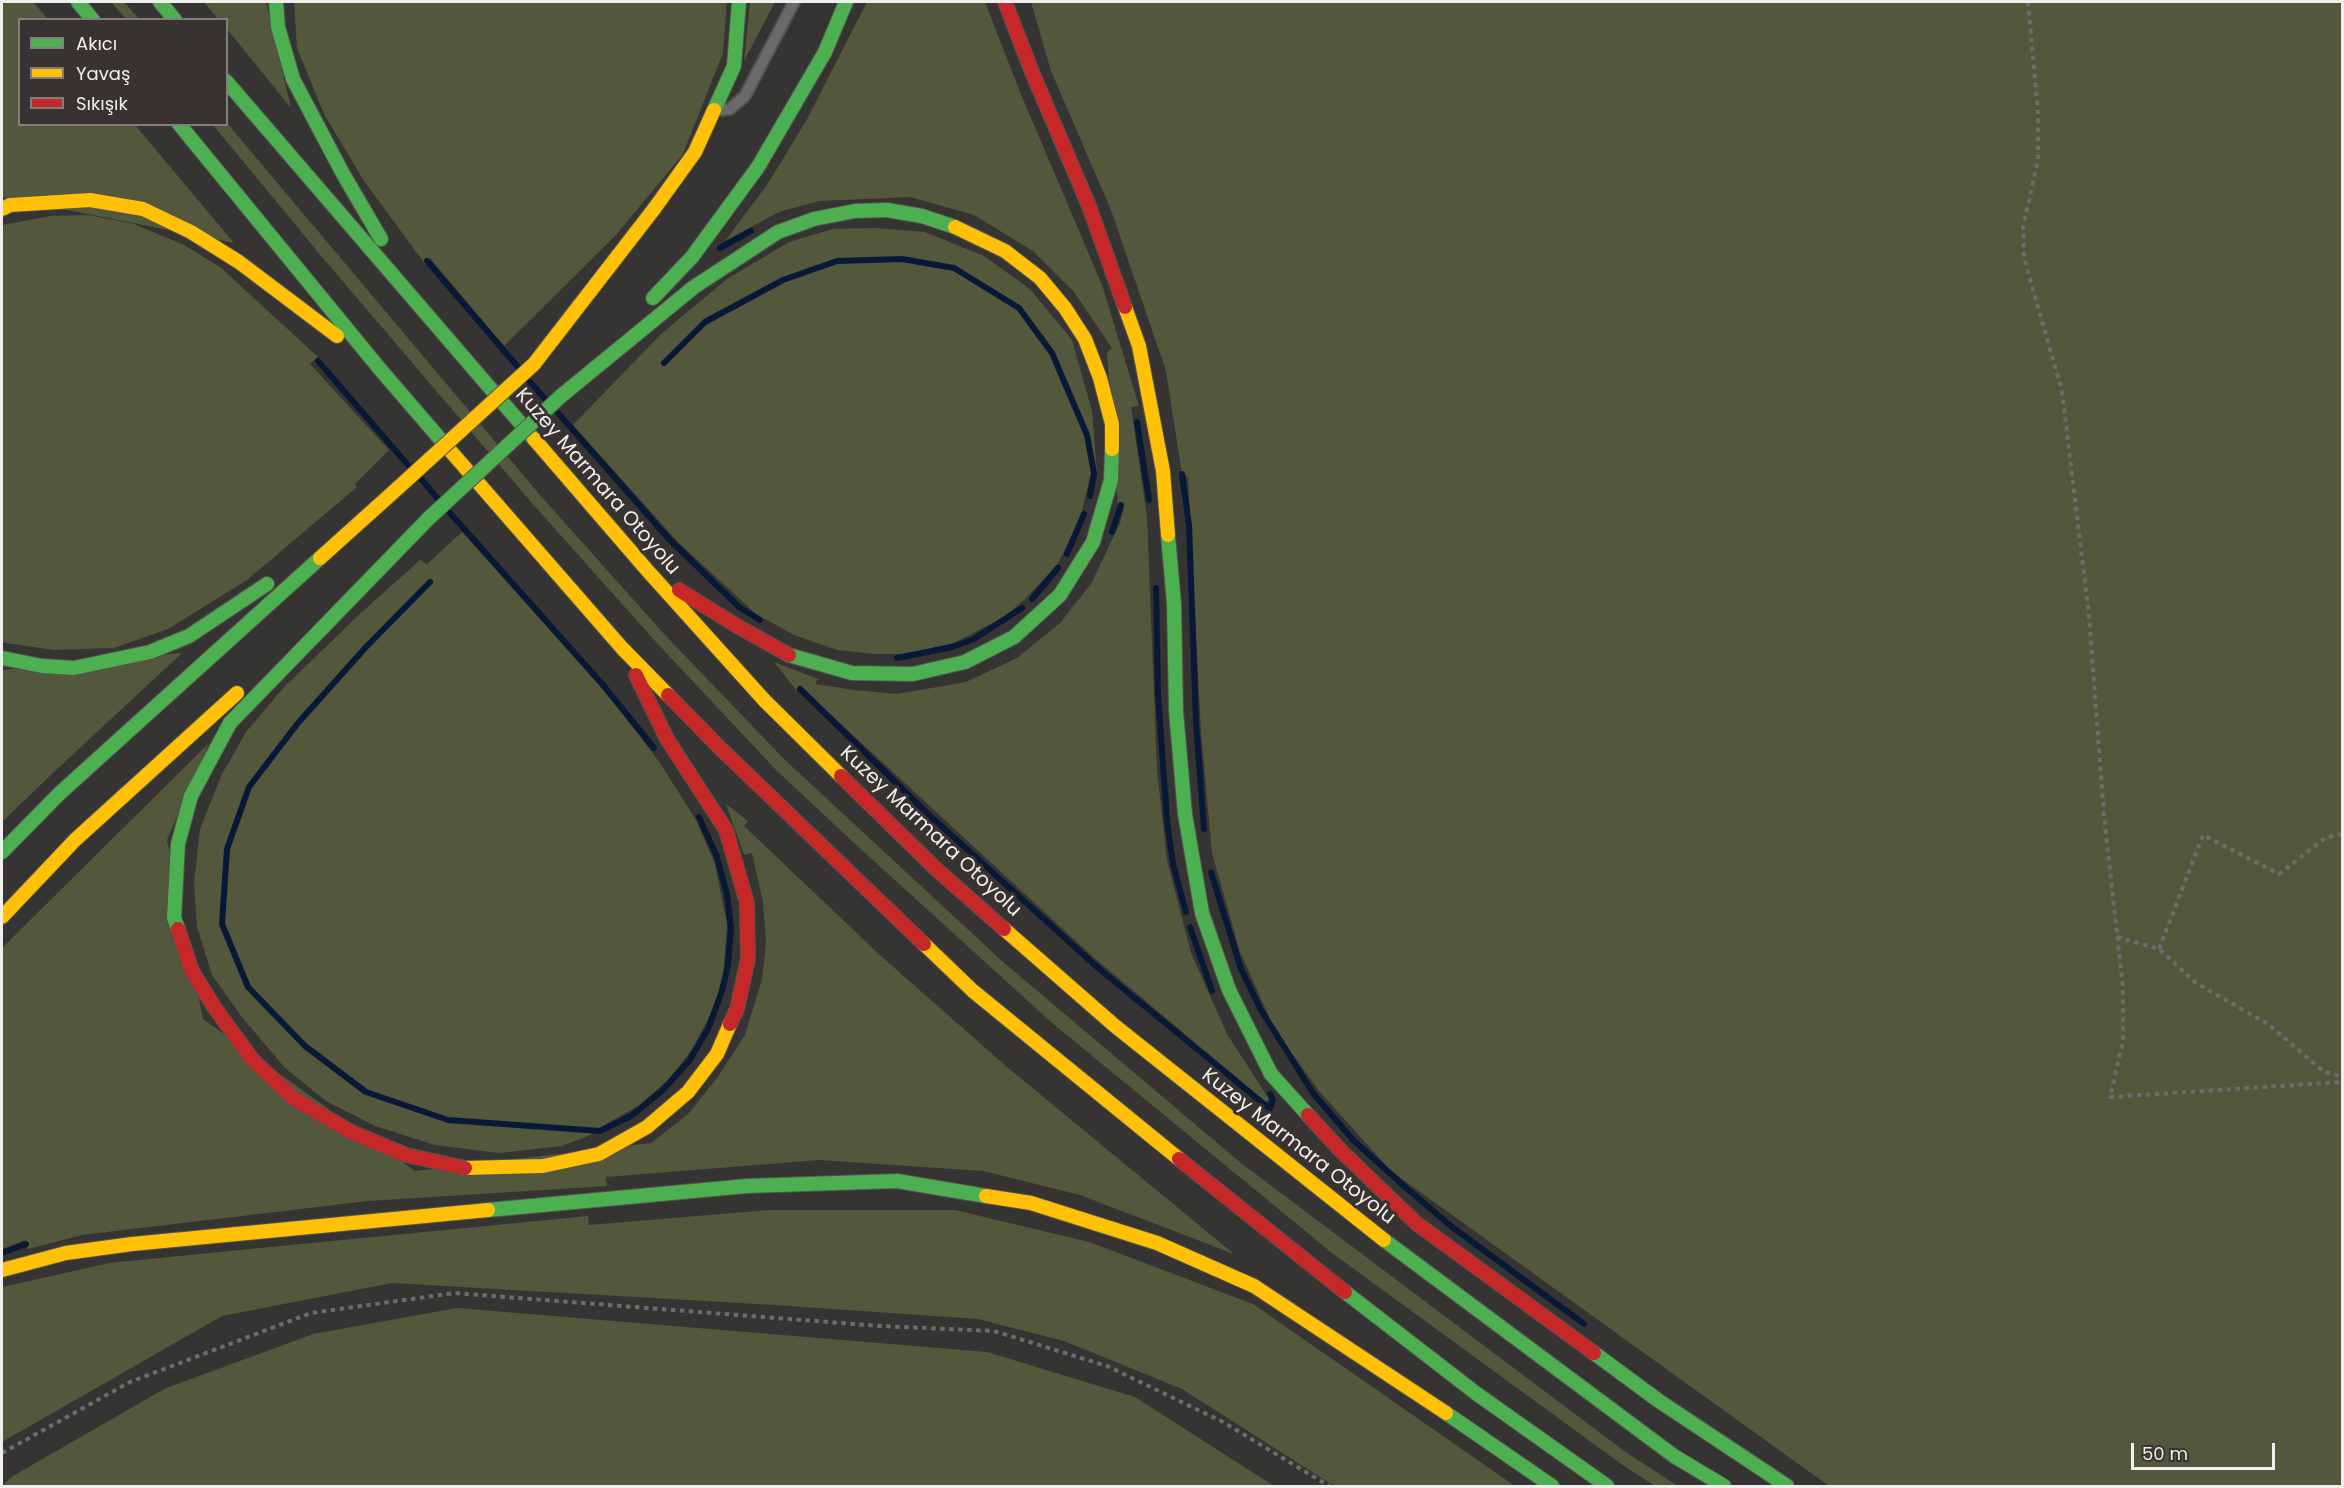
<!DOCTYPE html>
<meta charset="utf-8">
<style>
body{margin:0}
#map{position:relative;width:2344px;height:1488px;overflow:hidden;background:#363432;font-family:Poppins,sans-serif}
canvas{display:block}
.frame{position:absolute;inset:0;border:3px solid #f2eeed;pointer-events:none}
.legend{position:absolute;left:18px;top:18px;width:210px;height:108px;box-sizing:border-box;background:#383330;border:2px solid #827e7c;margin:0;padding:8px 10px;list-style:none;font-size:18px;color:#f2eeed}
.legend li{display:flex;align-items:center;gap:12px;height:30px}
.legend b{width:30px;border:2px solid #827e7c}
.scale{position:absolute;left:2131px;top:1443px;width:144px;height:27px;box-sizing:border-box;border:3px solid #f2eeed;border-top:0;padding-left:8px;font-size:18px;line-height:21px;white-space:nowrap;color:#f2eeed;-webkit-text-stroke:4px #383330;paint-order:stroke}
</style>
<div id="map">
<canvas width="2344" height="1488"></canvas>
<div class="frame"></div>
<ul class="legend">
<li><b style="height:8px;background:#4caf50"></b>Akıcı</li>
<li><b style="height:8px;background:#ffc107"></b>Yavaş</li>
<li><b style="height:8px;background:#c62828"></b>Sıkışık</li>
</ul>
<div class="scale">50 m</div>
</div>
<script>
const c = document.querySelector('canvas').getContext('2d');
c.lineJoin = 'round';
function fill(path, color) { c.fillStyle = color; c.fill(path, 'evenodd'); }
const toPath = rows => new Path2D(rows.map(r => 'M' + r).join(''));
function stroke(path, color, width, dash) { c.strokeStyle = color; c.lineWidth = width; c.lineCap = dash ? 'butt' : 'round'; c.setLineDash(dash || []); c.stroke(path); }
function label(font, color, halo, rows, align = 'center') {
  c.font = font + ' Poppins,sans-serif'; c.lineWidth = 6; c.setLineDash([]); c.textBaseline = 'middle'; c.strokeStyle = halo; c.fillStyle = color; for (const [text, x, y, turn = 0] of rows) {
    c.save(); c.translate(x, y); c.rotate((+turn || 0) * Math.PI / 180); c.textAlign = isNaN(turn) ? turn : align; if (halo) c.strokeText(text, 0, 0); c.fillText(text, 0, 0); c.restore();
  }
}
fill(toPath([
 [2,2,33,2,48,19,20,20,20,124,135,125,234,243,2,197],
 [111,2,124,2,139,19,126,19],
 [204,2,266,2,291,108,227,29,226,20,218,19],
 [294,2,727,2,723,53,683,154,617,234,504,346,430,258,425,264,364,181,324,114,297,48],
 [750,2,775,2,744,61],
 [867,2,985,2,1020,92,1102,285,1139,406,1131,407,1147,517,1157,770,1167,860,1191,953,1227,1034,1269,1099,1266,1102,1092,956,802,688,797,691,774,662,818,679,815,684,854,690,897,694,966,682,1017,658,1060,623,1091,584,1120,523,1124,507,1118,505,1107,352,1112,348,1074,292,1033,251,974,215,910,197,819,201,779,212,725,241,767,185,806,121],
 [1031,2,2342,2,2342,1486,1829,1486,1391,1171,1319,1091,1275,1030,1240,952,1212,853,1201,732,1188,477,1182,474,1166,371,1111,210,1051,71],
 [227,123,540,495,665,635,784,759,1002,961,1241,1163,1627,1453,1678,1486,1655,1486,1624,1466,1332,1253,1051,1022,853,842,776,770,656,642,531,502,322,257,213,125,226,124],
 [88,215,134,224,184,245,220,267,318,357,310,364,389,450,355,484,357,487,247,580,168,629,114,648,54,650,6,643,2,642,2,225,51,216],
 [875,228,925,232,984,256,1030,289,1072,340,1092,411,1097,473,1091,473,1080,519,1057,565,1025,599,1004,617,954,643,905,654,875,654,837,650,794,635,756,614,678,542,573,425,661,334,727,279,789,242,833,229],
 [462,532,610,697,660,763,696,820,715,864,727,924,723,976,713,1010,691,1051,668,1080,638,1106,601,1127,591,1135,562,1146,499,1153,435,1145,375,1126,326,1101,285,1068,241,1016,212,975,197,927,194,882,200,829,221,776,246,732,285,686,362,612,420,560,427,564],
 [182,653,54,772,2,822,2,670],
 [209,743,167,840,203,1019,415,1171,651,1143,688,1114,717,1078,745,1035,762,979,766,942,763,902,752,853,744,855,726,804,748,821,744,826,882,957,1007,1067,1234,1254,1080,1195,983,1171,819,1160,606,1177,607,1186,368,1201,82,1235,28,1249,25,1240,2,1249,2,948],
 [769,1210,955,1210,1089,1242,1253,1304,1515,1486,1334,1486,1182,1389,1064,1341,978,1319,775,1305,392,1283,222,1316,2,1442,2,1287,109,1263,240,1250,588,1216,589,1225],
 [457,1308,987,1352,1135,1397,1274,1486,2,1486,13,1476,164,1389,313,1334]
]), '#53573c');
stroke(toPath([
 [720,248,751,231],
 [427,261,518,367],
 [318,361,408,465],
 [664,363,705,322,783,280,837,261,902,259,954,268,1019,308,1052,353,1087,435,1094,473,1090,496],
 [530,382,545,399],
 [558,413,669,539,739,607,760,620],
 [1137,422,1149,500],
 [1182,474,1189,525,1196,722,1204,829],
 [421,479,438,499],
 [450,513,603,685,654,748],
 [1112,532,1121,505],
 [1067,554,1084,514],
 [430,582,366,647,298,723,249,787,227,849,222,924,248,987,305,1046,366,1092,448,1120,600,1131,631,1116,662,1091,689,1061,708,1029,722,991,728,965,731,928,727,895,717,857,699,817],
 [1156,588,1158,693,1167,821,1173,864,1186,912],
 [1032,599,1058,568],
 [897,658,952,647,974,639,1022,608],
 [800,689,928,814,1097,967,1270,1109,1273,1100,1270,1094],
 [1211,872,1241,969,1261,1010,1313,1093,1353,1140,1404,1186,1452,1227,1584,1324],
 [1190,927,1212,991],
 [2,1253,26,1244]
]), '#081837', 6);
const lane = toPath([
 [722,110,730,109,745,96,794,2]
]);
const fast = toPath([
 [78,2,93,20],
 [160,2,175,20],
 [276,2,278,27,293,79,342,172,381,239],
 [226,81,534,439],
 [714,110,734,66,739,2],
 [179,124,379,368,447,447],
 [653,298,692,257,758,167,825,52,846,2],
 [561,396,694,287,778,232,814,219,855,211,887,210,922,216,955,227],
 [1168,535,1174,604,1176,711,1185,814,1202,913,1229,990,1271,1074,1308,1115],
 [789,655,852,673,913,674,965,662,1014,637,1060,595,1093,542,1111,480,1112,449],
 [2,658,42,666,74,668,150,652,189,636,267,584],
 [2,852,60,793,320,558],
 [178,929,174,918,178,844,191,796,230,723,429,518],
 [488,1210,747,1186,897,1181,986,1196],
 [1384,1240,1674,1456,1724,1486],
 [1345,1292,1477,1394,1607,1486],
 [1594,1353,1659,1401,1787,1486],
 [1446,1413,1552,1486]
]);
const slow = toPath([
 [2,209,10,205,90,200,143,209,191,232,239,262,337,336],
 [955,227,1005,251,1040,278,1065,308,1085,339,1100,378,1112,424,1112,449],
 [1125,307,1139,346,1163,471,1168,535],
 [534,364,654,209,695,152,714,110],
 [534,439,647,570,765,701,841,776],
 [447,447,622,648,668,695],
 [320,558,399,487],
 [2,917,75,840,237,693],
 [1004,929,1115,1026,1384,1240],
 [924,944,973,991,1179,1159],
 [465,1168,543,1166,599,1154,647,1127,688,1092,717,1054,730,1024],
 [986,1196,1031,1203,1157,1243,1254,1286,1446,1413],
 [2,1270,66,1253,132,1244,488,1210]
]);
const jam = toPath([
 [1005,2,1032,72,1089,206,1125,307],
 [679,590,737,626,789,655],
 [636,675,667,739,726,830,747,903,748,959,737,1009,730,1024],
 [668,695,720,748,924,944],
 [841,776,935,868,1004,929],
 [178,929,192,971,214,1007,252,1059,293,1098,351,1132,406,1155,465,1168],
 [1308,1115,1340,1150,1416,1223,1594,1353],
 [1179,1159,1345,1292]
]);
stroke(lane, '#545251', 14);
stroke(fast, '#545251', 16);
stroke(slow, '#545251', 16);
stroke(jam, '#545251', 16);
stroke(toPath([
 [2028,2,2038,113,2038,160,2023,227,2024,258,2062,391,2089,616,2104,816,2123,988,2123,1041,2110,1097,2342,1082],
 [2117,937,2159,949,2196,983,2268,1024,2323,1071,2342,1077],
 [2159,949,2203,835,2279,874,2325,838,2342,834],
 [2,1453,130,1382,311,1313,454,1293,880,1326,994,1331,1107,1366,1223,1422,1329,1486]
]), '#6d6c6b', 4, [4.5, 4.5]);
stroke(lane, '#6c6a69', 10);
stroke(fast, '#4caf50', 14);
stroke(slow, '#ffc107', 14);
stroke(jam, '#c62828', 14);
const fastBridge = toPath([
 [429,518,561,396]
]);
const slowBridge = toPath([
 [399,487,534,364]
]);
stroke(fastBridge, '#545251', 16, []);
stroke(slowBridge, '#545251', 16, []);
stroke(fastBridge, '#4caf50', 14);
stroke(slowBridge, '#ffc107', 14);
label('20px', '#f2eeed', '#383330', [
 ["Kuzey Marmara Otoyolu",597,482,49],
 ["Kuzey Marmara Otoyolu",930,832,43],
 ["Kuzey Marmara Otoyolu",1298,1147,38]
]);
</script>
